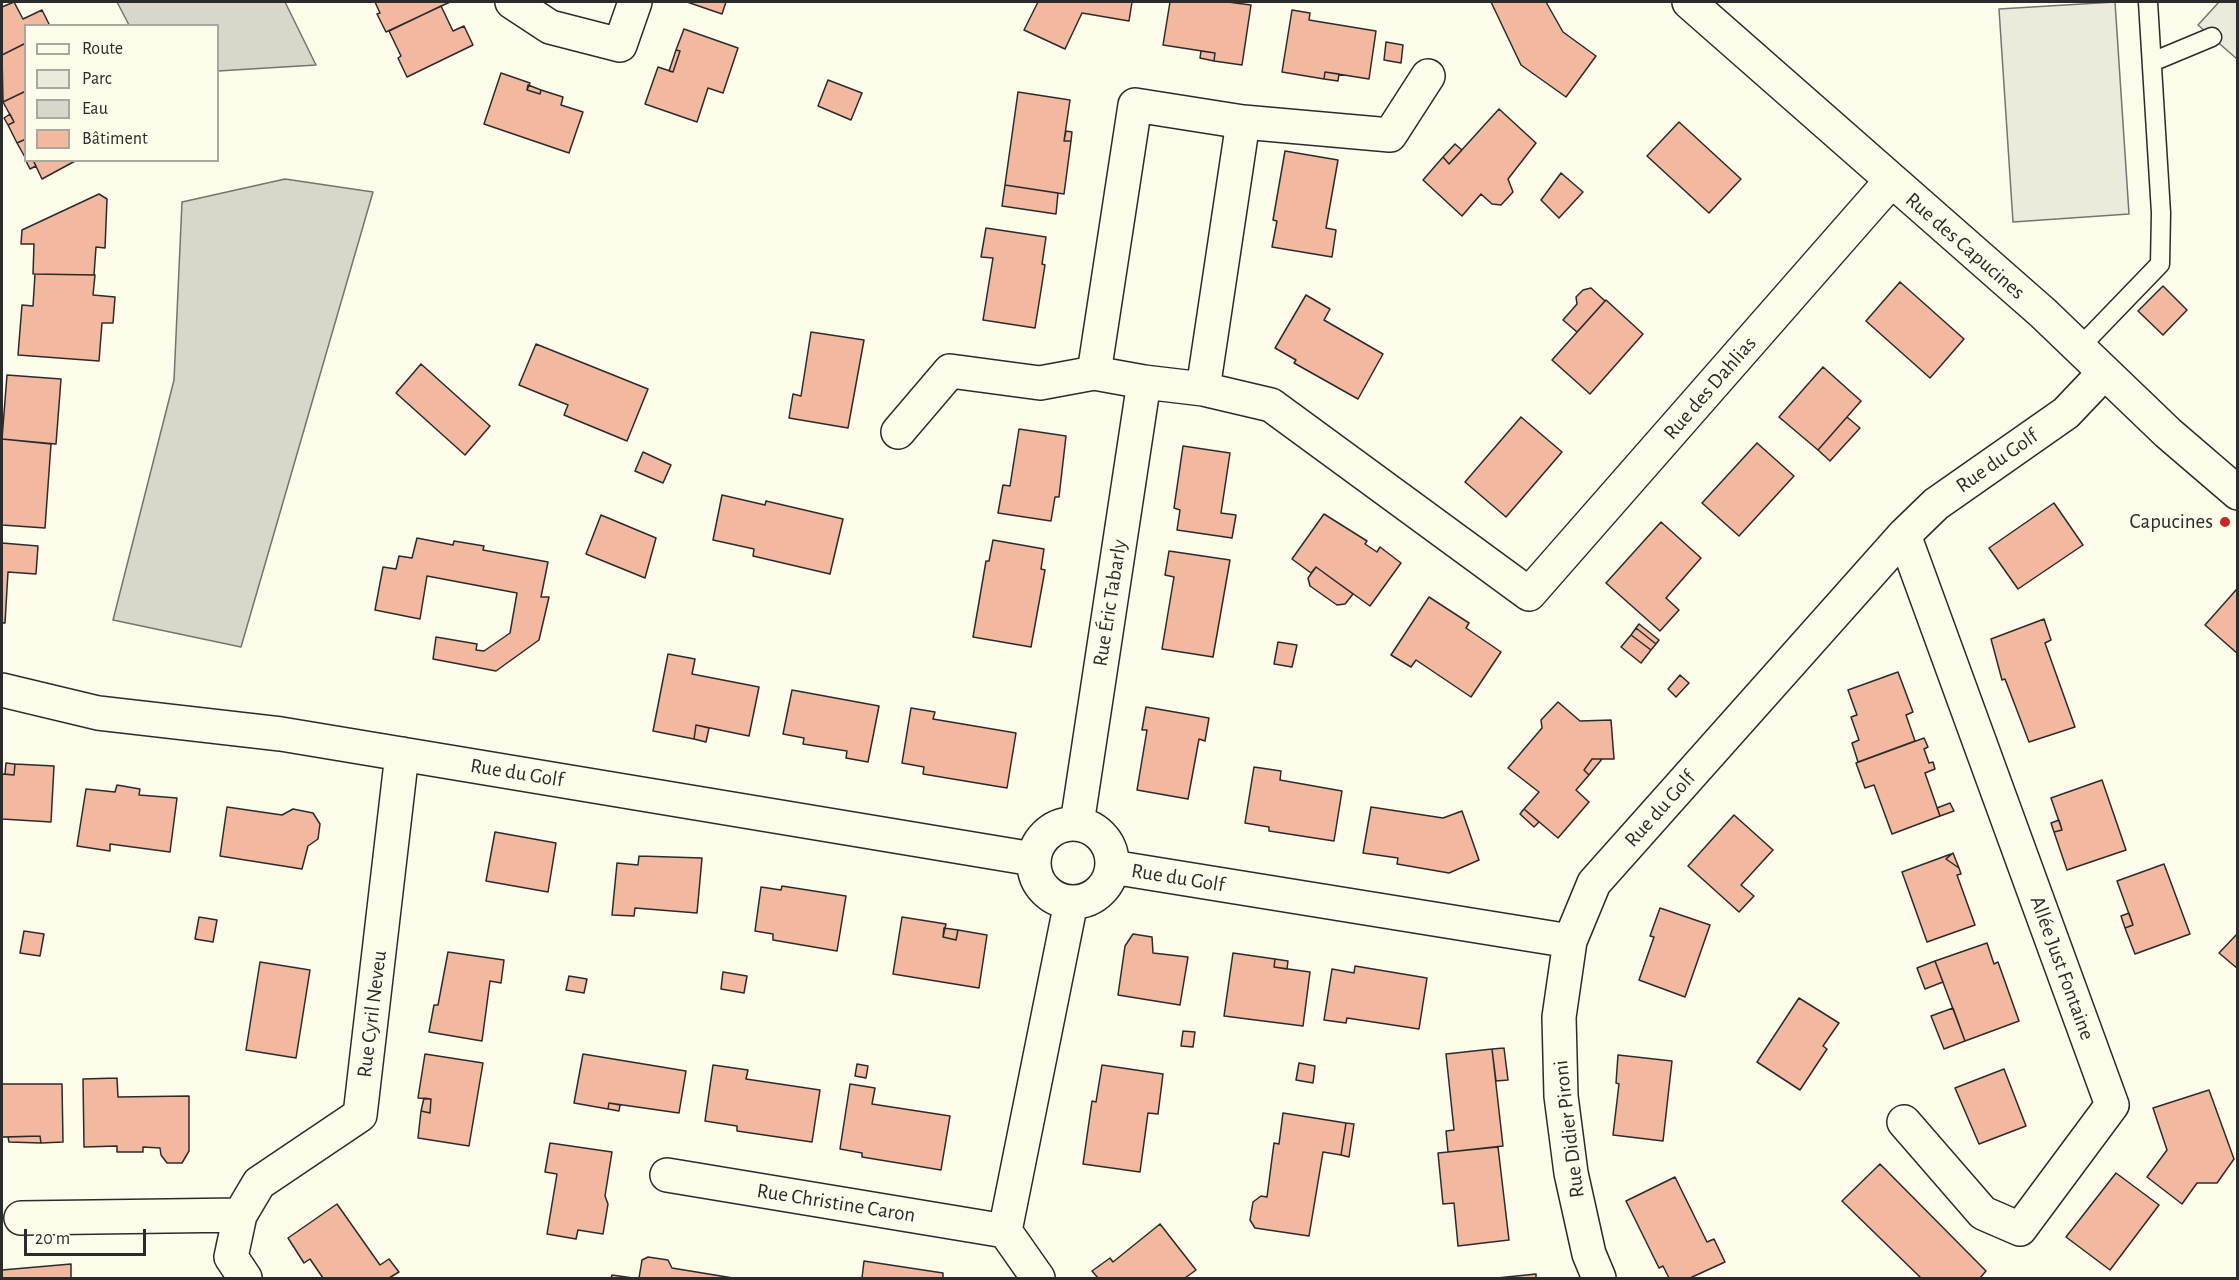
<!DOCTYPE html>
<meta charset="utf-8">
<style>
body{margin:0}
#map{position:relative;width:2239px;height:1280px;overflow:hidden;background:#fdfbea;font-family:"Alegreya Sans",sans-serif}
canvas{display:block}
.frame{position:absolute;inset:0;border:3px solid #2b2b2b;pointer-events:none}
.legend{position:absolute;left:24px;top:24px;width:195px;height:138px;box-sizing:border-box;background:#fdfbea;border:2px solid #a9a89e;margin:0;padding:8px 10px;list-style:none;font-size:18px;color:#2b2b2b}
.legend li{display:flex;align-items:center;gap:12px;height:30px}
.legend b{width:30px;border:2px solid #a9a89e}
.scale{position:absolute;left:24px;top:1229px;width:122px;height:27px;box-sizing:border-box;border:3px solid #2b2b2b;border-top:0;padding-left:8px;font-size:18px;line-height:21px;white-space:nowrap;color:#2b2b2b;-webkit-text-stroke:4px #fdfbea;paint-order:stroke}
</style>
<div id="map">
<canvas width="2239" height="1280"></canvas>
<div class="frame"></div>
<ul class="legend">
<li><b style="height:8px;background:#fdfbea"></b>Route</li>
<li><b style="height:16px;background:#ecebdb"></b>Parc</li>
<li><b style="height:16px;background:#d8d7c9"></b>Eau</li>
<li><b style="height:16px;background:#f2b8a0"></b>Bâtiment</li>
</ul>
<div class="scale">20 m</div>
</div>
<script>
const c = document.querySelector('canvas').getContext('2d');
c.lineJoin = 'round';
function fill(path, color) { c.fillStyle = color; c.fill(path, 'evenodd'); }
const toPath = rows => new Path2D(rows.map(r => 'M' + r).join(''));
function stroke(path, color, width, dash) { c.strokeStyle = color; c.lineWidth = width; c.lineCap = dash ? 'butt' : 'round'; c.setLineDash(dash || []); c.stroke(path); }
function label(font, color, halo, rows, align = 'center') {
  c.font = font + ' "Alegreya Sans",sans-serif'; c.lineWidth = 4.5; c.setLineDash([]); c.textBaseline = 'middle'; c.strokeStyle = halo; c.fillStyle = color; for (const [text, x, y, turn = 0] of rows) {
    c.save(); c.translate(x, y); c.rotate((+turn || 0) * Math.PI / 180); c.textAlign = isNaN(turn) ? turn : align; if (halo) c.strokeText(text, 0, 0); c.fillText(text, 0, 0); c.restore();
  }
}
const green = toPath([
 [2115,2,2129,214,2013,222,1999,9,2115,2]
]);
fill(green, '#ecebdb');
stroke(green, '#74746e', 1.5);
const parking = toPath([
 [2219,2,2237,2,2237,59,2198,25,2219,2]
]);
fill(parking, '#eceadb');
stroke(parking, '#74746e', 1.5);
const water = toPath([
 [117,2,285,2,316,65,218,71,218,26,129,25,117,2],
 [285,179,373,192,241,647,113,620,174,380,182,202,285,179]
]);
fill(water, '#d8d7c9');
stroke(water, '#74746e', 1.5);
const building = toPath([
 [14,2,23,19,42,10,50,26,26,26,26,43,2,55,2,7,14,2],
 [375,2,450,2,386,32,377,14,380,13,375,2],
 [687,2,726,2,722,14,687,2],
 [1038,2,1132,2,1129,21,1082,13,1065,49,1024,30,1038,2],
 [1170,2,1228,2,1251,5,1242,65,1214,61,1215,53,1163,45,1170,2],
 [1491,2,1546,2,1563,32,1596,56,1566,97,1521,65,1491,2],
 [441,6,453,31,464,26,473,45,407,77,398,58,401,56,389,31,441,6],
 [1292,10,1310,13,1309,20,1376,31,1369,79,1325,72,1324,79,1282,72,1292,10],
 [684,29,738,48,723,93,708,88,697,122,645,104,658,67,673,72,680,51,676,50,684,29],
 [1386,42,1403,45,1401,63,1384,60,1386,42],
 [26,43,26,91,3,102,2,55,26,43],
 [676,50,680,51,673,72,669,71,676,50],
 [1201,51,1215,53,1214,61,1200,58,1201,51],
 [1325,72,1339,74,1338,81,1324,79,1325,72],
 [501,73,530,83,527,90,540,94,541,90,563,97,561,105,583,112,569,153,484,124,501,73],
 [828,80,862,93,851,120,818,106,828,80],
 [528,85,541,90,540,94,527,90,528,85],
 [26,91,26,139,17,143,8,125,14,122,3,102,26,91],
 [1018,92,1070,100,1064,141,1071,141,1064,194,1005,185,1018,92],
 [1499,109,1536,143,1508,179,1513,192,1501,205,1492,204,1481,194,1462,216,1423,180,1443,157,1449,164,1499,109],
 [10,114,14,122,8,125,4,118,10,114],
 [1679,122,1741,179,1709,213,1647,156,1679,122],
 [1066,131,1072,132,1071,141,1064,141,1066,131],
 [26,139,26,159,17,143,26,139],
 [1455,144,1462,150,1449,164,1443,157,1455,144],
 [1285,151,1338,160,1326,228,1336,230,1332,257,1272,247,1277,221,1273,220,1285,151],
 [33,160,36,166,30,169,26,161,33,160],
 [33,160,77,160,42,179,33,160],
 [1561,173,1583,192,1559,218,1541,200,1561,173],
 [1005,185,1058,193,1056,214,1002,206,1005,185],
 [99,194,107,199,105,248,96,247,94,275,33,274,34,244,21,244,22,230,99,194],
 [986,228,1046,237,1042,264,1045,265,1035,328,983,320,993,258,981,257,986,228],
 [35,274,95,275,93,295,115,297,113,323,102,323,99,361,18,355,22,305,33,306,35,274],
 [1900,282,1964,339,1930,378,1866,321,1900,282],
 [2163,286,2187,310,2163,335,2138,311,2163,286],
 [1591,288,1605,301,1577,332,1563,320,1577,304,1576,297,1583,290,1591,288],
 [1306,295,1330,309,1324,320,1383,354,1358,399,1294,363,1296,360,1275,348,1306,295],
 [1606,300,1643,334,1590,394,1552,360,1606,300],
 [811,332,864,340,848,428,789,418,793,394,801,396,811,332],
 [536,344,648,389,627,441,564,415,568,405,519,385,536,344],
 [421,364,490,426,465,455,396,393,421,364],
 [1823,367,1861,401,1818,450,1779,417,1823,367],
 [7,375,61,379,56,444,2,439,7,375],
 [1521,417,1562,452,1506,517,1465,482,1521,417],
 [1847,417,1860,428,1830,461,1818,450,1847,417],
 [1019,429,1066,436,1059,497,1055,497,1051,521,998,513,1003,485,1010,486,1019,429],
 [2,439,51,444,45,528,2,525,2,439],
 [1757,443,1794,476,1739,536,1702,503,1757,443],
 [1183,446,1230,453,1221,513,1236,515,1232,538,1177,530,1180,510,1174,508,1183,446],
 [643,452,671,465,663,483,635,471,643,452],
 [722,495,765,505,766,501,843,519,830,574,753,556,754,549,713,540,722,495],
 [2054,503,2083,545,2018,589,1989,548,2054,503],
 [1324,514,1367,541,1365,544,1377,552,1380,547,1401,563,1370,606,1316,567,1311,573,1292,559,1324,514],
 [601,515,656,538,645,578,586,554,601,515],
 [1661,522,1701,558,1666,598,1679,610,1660,631,1606,583,1661,522],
 [417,538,453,545,454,541,484,546,483,550,548,562,541,597,549,597,539,640,496,671,433,659,436,637,477,644,476,650,484,651,510,633,517,593,427,576,420,619,375,610,383,567,396,569,399,556,412,558,417,538],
 [993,540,1044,549,1041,569,1045,570,1031,647,973,637,986,561,989,561,993,540],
 [2,543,38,546,36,574,8,572,5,623,2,623,2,543],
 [1169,551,1230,560,1213,657,1162,649,1174,577,1165,575,1169,551],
 [1316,567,1353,594,1345,604,1337,605,1310,586,1308,578,1316,567],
 [2236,590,2238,592,2238,654,2205,625,2236,590],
 [1429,597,1469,623,1466,628,1501,652,1471,697,1416,660,1411,667,1391,655,1429,597],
 [2044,619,2051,640,2045,643,2075,727,2029,742,2005,679,2002,680,1991,639,2044,619],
 [1639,624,1659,640,1656,644,1636,628,1639,624],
 [1636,628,1656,644,1651,650,1631,635,1636,628],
 [1631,635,1651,650,1641,663,1621,647,1631,635],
 [1278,642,1297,645,1292,667,1274,664,1278,642],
 [668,654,695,659,692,674,759,687,749,736,696,725,694,739,653,731,668,654],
 [1898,672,1913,712,1906,715,1915,741,1858,762,1852,743,1859,740,1851,717,1857,715,1848,690,1898,672],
 [1680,675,1689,683,1676,697,1668,689,1680,675],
 [792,690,879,706,868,762,846,758,847,751,803,744,804,738,783,734,792,690],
 [1558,702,1580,721,1611,720,1614,759,1592,759,1584,770,1589,775,1576,790,1589,802,1558,838,1524,809,1539,792,1508,768,1542,728,1541,720,1558,702],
 [1146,707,1209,718,1205,741,1199,739,1188,799,1137,790,1147,730,1142,730,1146,707],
 [911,708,935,712,933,719,1016,733,1007,788,923,774,924,767,902,763,911,708],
 [696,725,709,728,706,742,694,739,696,725],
 [1924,738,1928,747,1924,749,1929,763,1933,762,1935,769,1925,773,1940,816,1892,834,1874,785,1865,788,1856,763,1924,738],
 [1592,759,1602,759,1589,775,1584,770,1592,759],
 [6,763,15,764,14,775,5,774,6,763],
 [15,764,54,766,51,822,2,819,2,774,14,775,15,764],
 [1254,767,1281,771,1280,780,1342,791,1334,841,1269,831,1269,827,1245,823,1254,767],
 [2102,780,2126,850,2067,870,2054,832,2062,830,2051,798,2102,780],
 [117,785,140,789,139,795,177,798,170,852,110,844,110,851,77,846,86,789,115,792,117,785],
 [1950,803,1954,811,1940,816,1937,808,1950,803],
 [227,807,282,815,293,809,313,813,320,824,318,839,308,846,302,869,220,856,227,807],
 [1371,807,1443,818,1462,811,1479,860,1449,873,1397,864,1398,858,1363,853,1371,807],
 [1524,809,1539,822,1534,827,1520,814,1524,809],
 [1734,815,1773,850,1741,885,1754,896,1739,912,1688,866,1734,815],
 [2059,820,2062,830,2054,832,2051,823,2059,820],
 [495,832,556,843,548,892,486,881,495,832],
 [1953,853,1959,868,1946,859,1953,853],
 [1951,854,1946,859,1959,868,1961,874,1957,875,1975,925,1927,942,1902,872,1951,854],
 [639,856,702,858,697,913,635,908,634,916,612,915,617,863,638,865,639,856],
 [2164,864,2190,934,2135,954,2125,928,2133,925,2117,881,2164,864],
 [782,886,846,896,837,951,773,940,773,934,755,931,761,887,781,890,782,886],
 [1660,908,1710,925,1685,997,1639,980,1654,937,1650,936,1660,908],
 [2129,913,2133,925,2125,928,2121,916,2129,913],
 [199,917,217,920,213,942,195,939,199,917],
 [902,917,946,924,943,937,956,940,958,930,987,935,979,988,893,974,902,917],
 [944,928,958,930,956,940,943,937,944,928],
 [24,931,44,934,40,956,20,953,24,931],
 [2238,933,2238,969,2219,953,2238,933],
 [1133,934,1152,937,1153,953,1188,957,1180,1005,1118,995,1125,946,1133,934],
 [1987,943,1994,964,1998,962,2019,1021,1965,1041,1935,961,1987,943],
 [448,952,504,960,501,983,490,981,482,1041,429,1032,434,1005,438,1005,448,952],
 [1233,953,1275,959,1274,967,1310,972,1303,1026,1224,1016,1233,953],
 [1275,959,1288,961,1287,969,1274,967,1275,959],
 [1935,961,1943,982,1925,989,1917,968,1935,961],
 [260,962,310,970,296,1058,246,1050,260,962],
 [1355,966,1427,978,1419,1029,1347,1018,1346,1023,1324,1020,1332,969,1354,973,1355,966],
 [723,972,747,976,744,993,721,989,723,972],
 [569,976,587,979,584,993,566,990,569,976],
 [1799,998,1839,1023,1823,1046,1827,1049,1800,1090,1757,1062,1799,998],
 [1953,1008,1965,1041,1944,1049,1931,1016,1953,1008],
 [1183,1031,1195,1032,1193,1047,1181,1046,1183,1031],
 [1504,1048,1508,1080,1496,1081,1492,1049,1504,1048],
 [1492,1049,1503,1146,1448,1152,1446,1131,1454,1130,1446,1054,1492,1049],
 [425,1054,483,1063,469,1146,418,1138,421,1111,430,1113,431,1099,418,1098,425,1054],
 [583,1054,686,1071,679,1113,609,1103,608,1109,574,1103,583,1054],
 [1618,1055,1672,1061,1663,1141,1613,1135,1619,1084,1616,1083,1618,1055],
 [1299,1063,1315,1066,1313,1083,1296,1080,1299,1063],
 [857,1064,868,1066,866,1078,855,1076,857,1064],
 [713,1065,748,1070,746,1079,820,1090,812,1142,737,1131,737,1126,705,1121,713,1065],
 [1102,1065,1163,1074,1158,1114,1148,1113,1140,1172,1083,1164,1092,1101,1096,1102,1102,1065],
 [2004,1069,2026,1126,1979,1144,1955,1088,2004,1069],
 [117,1078,118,1097,189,1096,189,1151,182,1163,167,1163,161,1155,160,1148,143,1147,143,1152,117,1152,117,1146,84,1147,83,1079,117,1078],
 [2,1084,62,1084,63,1142,41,1143,40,1136,2,1137,2,1084],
 [850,1084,875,1088,872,1104,950,1116,941,1170,862,1157,862,1153,840,1149,850,1084],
 [2209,1090,2234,1159,2217,1183,2197,1183,2182,1204,2147,1177,2167,1150,2153,1108,2209,1090],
 [424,1098,431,1099,430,1113,421,1111,424,1098],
 [609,1103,620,1105,619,1111,608,1109,609,1103],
 [1283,1113,1346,1123,1341,1155,1323,1152,1309,1236,1255,1228,1250,1220,1253,1202,1261,1196,1267,1197,1274,1143,1279,1144,1283,1113],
 [1346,1123,1354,1124,1349,1157,1341,1155,1346,1123],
 [40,1136,41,1143,9,1142,8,1137,40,1136],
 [550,1143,612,1152,605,1196,608,1204,603,1234,578,1230,576,1239,547,1234,557,1174,545,1172,550,1143],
 [1498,1147,1509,1240,1458,1246,1454,1203,1443,1204,1438,1153,1498,1147],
 [1880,1164,1986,1271,1980,1278,1921,1278,1842,1201,1880,1164],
 [2116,1173,2159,1205,2110,1270,2066,1237,2116,1173],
 [1675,1177,1707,1242,1714,1239,1725,1262,1690,1278,1669,1278,1663,1266,1659,1268,1626,1201,1675,1177],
 [337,1204,380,1265,389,1259,399,1272,389,1278,323,1278,310,1259,304,1263,288,1238,337,1204],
 [1160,1224,1196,1270,1185,1278,1098,1278,1092,1271,1110,1258,1113,1262,1160,1224],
 [648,1257,668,1260,672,1268,733,1278,639,1278,642,1260,648,1257],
 [864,1261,943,1273,943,1278,862,1278,864,1261],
 [71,1264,71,1278,2,1278,2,1270,71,1264],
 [1536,1274,1536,1278,1497,1278,1536,1274],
 [612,1275,633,1278,611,1278,612,1275]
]);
fill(building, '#f2b8a0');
stroke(building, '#2b2b2b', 1.5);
const lane = toPath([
 [2152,62,2212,37],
 [2079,348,2160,264,2161,213,2148,2]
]);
const street = toPath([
 [512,2,550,27,620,45,635,2],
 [1243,122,1390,135,1428,76],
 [1203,389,1271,405,1529,594,1891,181],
 [898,432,950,371,1040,383,1094,373],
 [2,690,98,713,281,734,1033,859],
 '1034 863a39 39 0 1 1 78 0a39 39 0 1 1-78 0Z',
 [1077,824,1144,382,1203,389,1243,122,1135,105,1094,373,1144,382],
 [1112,867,1570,941],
 [1904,1122,1983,1213,2020,1229,2112,1105,1904,535],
 [667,1175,1005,1231],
 [21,1218,240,1215],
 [245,1278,231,1257,240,1215,259,1183,360,1115,402,754],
 [1038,1278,1005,1231,1071,902],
 [1599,1278,1589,1254,1571,1173,1561,1096,1559,1017,1570,941,1594,883,1904,535,1936,504,2066,413,2104,373]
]);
const secondary = toPath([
 [1689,2,2043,313,2168,433,2238,493]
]);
stroke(lane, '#2b2b2b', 21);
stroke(street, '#2b2b2b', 36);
stroke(secondary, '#2b2b2b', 36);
stroke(lane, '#fdfbea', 18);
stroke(street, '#fdfbea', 33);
stroke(secondary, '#fdfbea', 33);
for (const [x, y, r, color] of [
 [2225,522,6,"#c62828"]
]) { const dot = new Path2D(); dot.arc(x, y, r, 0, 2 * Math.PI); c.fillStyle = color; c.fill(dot); stroke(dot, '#fdfbea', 2); }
label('21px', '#2b2b2b', '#fdfbea', [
 ["Rue des Capucines",1965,246,41],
 ["Rue des Dahlias",1710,388,-49],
 ["Rue du Golf",1997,461,-35],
 ["Rue Éric Tabarly",1110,603,-81],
 ["Rue du Golf",517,773,9],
 ["Rue du Golf",1660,809,-48],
 ["Rue du Golf",1178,878,9],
 ["Allée Just Fontaine",2062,968,70],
 ["Rue Cyril Neveu",372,1014,-83],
 ["Rue Didier Pironi",1569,1129,-97],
 ["Rue Christine Caron",836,1203,9]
]);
label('21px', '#2b2b2b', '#fdfbea', [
 ["Capucines",2213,522]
], 'right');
</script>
